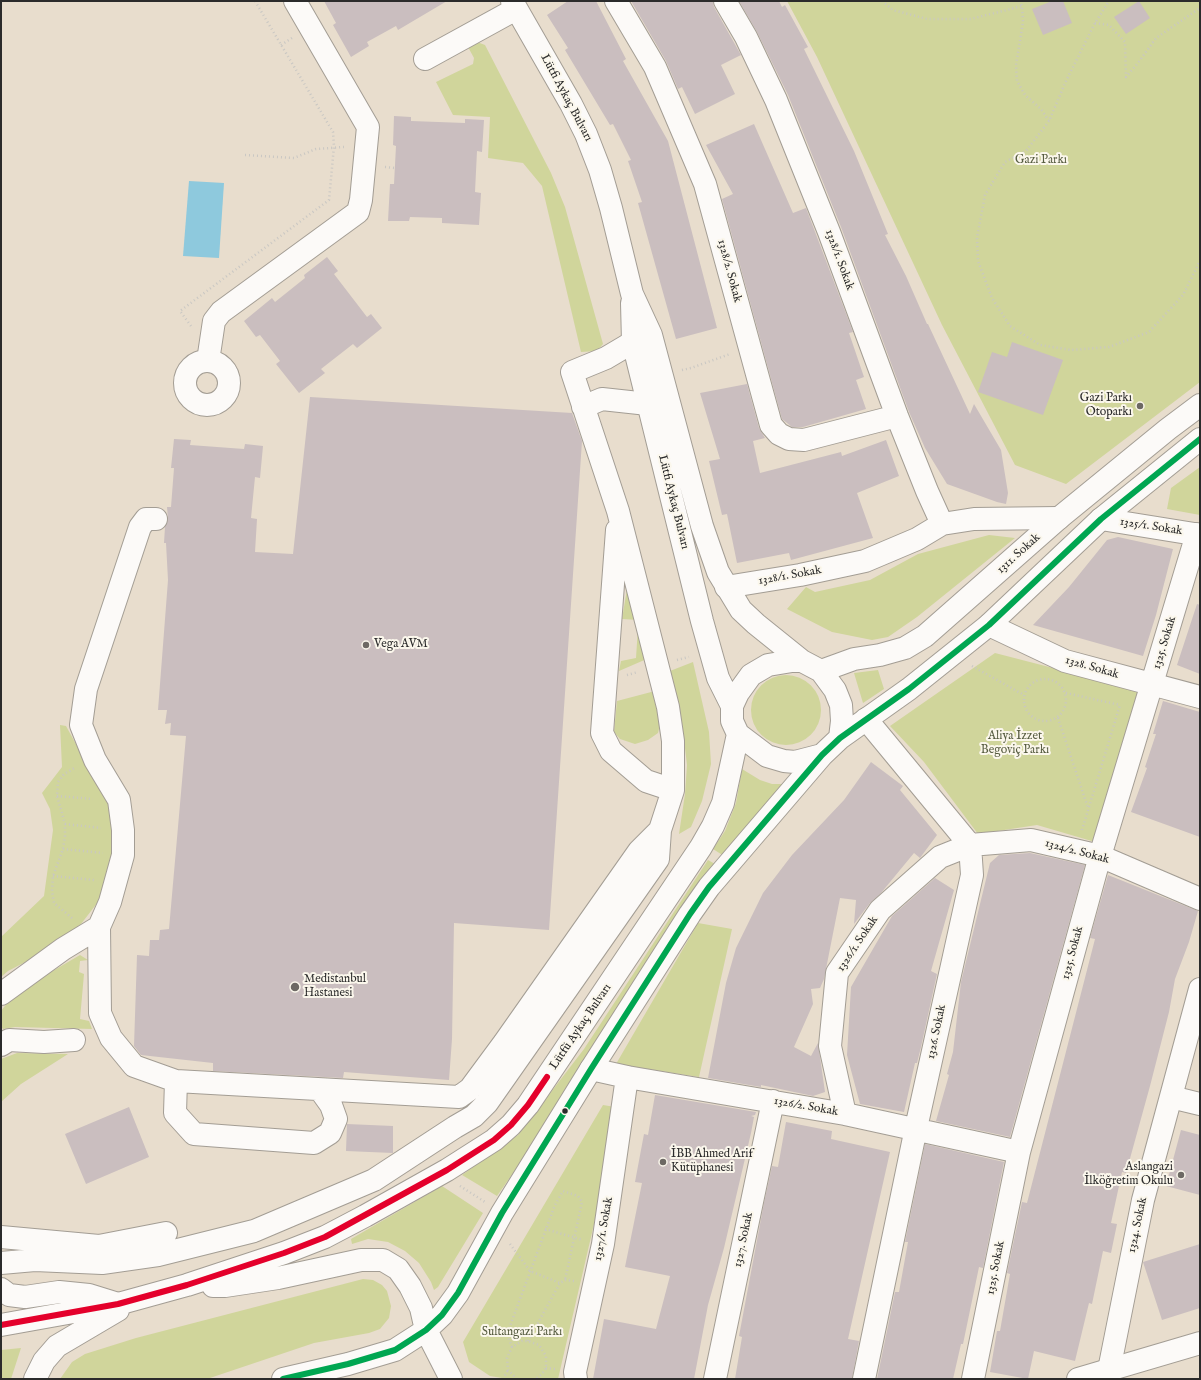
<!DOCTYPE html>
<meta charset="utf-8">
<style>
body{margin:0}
#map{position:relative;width:1201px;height:1380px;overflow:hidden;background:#e8ddcd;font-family:"IM FELL English",serif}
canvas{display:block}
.frame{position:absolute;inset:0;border:2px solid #2b2b2b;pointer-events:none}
</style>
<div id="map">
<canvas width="1201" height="1380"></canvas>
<div class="frame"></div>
</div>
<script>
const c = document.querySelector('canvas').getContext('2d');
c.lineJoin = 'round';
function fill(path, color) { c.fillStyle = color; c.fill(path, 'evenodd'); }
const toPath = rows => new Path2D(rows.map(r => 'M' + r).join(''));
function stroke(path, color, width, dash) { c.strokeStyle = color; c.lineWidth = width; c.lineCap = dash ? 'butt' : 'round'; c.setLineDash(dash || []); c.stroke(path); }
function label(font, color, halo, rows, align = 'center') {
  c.font = font + ' "IM FELL English",serif'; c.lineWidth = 4; c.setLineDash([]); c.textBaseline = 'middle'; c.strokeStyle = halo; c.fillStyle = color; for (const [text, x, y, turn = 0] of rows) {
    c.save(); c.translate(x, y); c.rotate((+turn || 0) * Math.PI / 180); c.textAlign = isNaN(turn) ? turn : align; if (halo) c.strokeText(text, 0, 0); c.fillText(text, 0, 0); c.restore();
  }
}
fill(toPath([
 [787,1,1200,1,1200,382,1066,484,1015,465,942,325,817,57],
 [477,42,485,45,551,173,565,207,603,344,597,351,581,352,542,186,523,163,488,158,490,117,453,115,436,82,473,64,474,58,468,47],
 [1200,467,1200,515,1167,509,1171,488],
 [989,535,1015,538,917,617,888,637,872,640,832,632,787,609,806,587,815,592,870,580,918,554],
 [629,577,639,620,622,619],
 [638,627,649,658,619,671,621,661,636,658],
 [995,653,1142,691,1095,842,1037,825,978,834,924,762,890,726],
 [693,662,709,732,711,764,702,801,691,827,679,834,685,794,687,765,682,723,670,671],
 [878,670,884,689,863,703,854,673],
 '751 710a35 35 0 1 1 70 0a35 35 0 1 1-70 0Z',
 [655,691,662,716,658,733,648,740,635,744,620,739,614,732,617,701],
 [60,725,66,726,109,804,113,821,112,858,98,902,81,924,39,955,8,971,1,977,1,937,44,896,53,830,50,809,42,793,62,767],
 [742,769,760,780,772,784,783,784,724,856,713,849,725,831,736,803],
 [708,860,715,864,525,1156,497,1196,462,1175,518,1135,584,1049],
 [698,923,732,929,699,1077,616,1064],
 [80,955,88,960,80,961,79,972,84,974,80,1019,89,1021,92,1029,15,1027,3,1029,1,1027,1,1011,15,993],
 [17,1053,68,1054,21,1084,1,1102,1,1059],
 [603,1105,621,1108,558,1379,508,1379,490,1376,469,1362,463,1342],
 [442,1186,483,1213,438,1287,434,1290,431,1282,419,1263,405,1251,388,1242,368,1239,352,1244,351,1239],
 [363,1279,373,1280,382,1285,387,1291,391,1306,389,1318,380,1329,369,1333,314,1343,207,1379,60,1379,72,1362,85,1354,136,1338],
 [21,1348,11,1379,1,1379,1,1350]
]), '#d0d59b');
fill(toPath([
 [189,181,224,183,219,258,183,256]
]), '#8ec9dd');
fill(toPath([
 [324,1,447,1,398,30,396,26,367,42,369,46,351,57,333,25,336,23],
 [568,1,596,1,626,59,623,61,668,141,717,328,676,339,638,203,642,202,628,161,631,160,613,124,610,125,565,50,568,48,547,15],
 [631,1,713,1,714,7,741,55,721,65,735,94,695,114,682,87,678,89,666,61],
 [739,1,779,1,782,7,785,5,808,47,804,49,854,151,888,234,885,235,906,276,927,324,928,324,970,414,974,404,1001,450,1008,493,1006,504,997,502,947,484,925,448,909,412,841,227,788,95,757,32],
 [1052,1,1063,1,1072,23,1043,35,1032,9],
 [1139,1,1150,18,1126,34,1114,17],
 [394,116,411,117,411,121,465,123,465,119,484,120,482,152,477,151,475,192,481,193,479,225,442,223,442,218,410,217,409,221,388,221,390,184,394,184,396,146,393,145],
 [754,124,793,213,806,208,853,332,849,333,864,377,856,380,866,409,803,427,792,427,782,419,722,199,733,194,706,145],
 [327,257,338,271,334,274,367,317,371,314,382,328,357,348,353,344,321,369,325,373,299,393,276,364,280,361,260,335,256,337,244,321,272,298,275,302,305,278,304,275],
 [1012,342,1063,360,1043,415,978,392,992,352,1007,357],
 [747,384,759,428,765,438,753,441,760,473,841,452,842,456,886,440,899,476,857,493,873,538,791,560,789,553,737,563,727,514,722,515,709,461,720,459,700,393],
 [310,397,572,413,582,441,549,930,454,923,452,1039,449,1080,344,1072,343,1078,213,1071,213,1063,141,1055,134,1046,137,955,149,956,150,940,159,940,160,930,169,929,186,736,170,735,171,723,165,724,167,710,158,710,168,580,166,543,164,543,165,527,168,519,167,507,171,507,174,468,171,468,174,439,191,440,190,445,244,449,245,444,263,446,260,478,255,477,251,518,257,519,255,552,293,554],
 [1118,537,1173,549,1156,615,1143,656,1033,625,1069,587,1107,540],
 [1197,604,1200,605,1200,674,1177,665],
 [1163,701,1200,712,1200,837,1131,812,1147,768,1145,767,1156,734,1153,734],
 [871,762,903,786,900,790,937,835,920,858,914,853,881,893,870,903,854,924,856,900,840,898,824,979,820,988,811,989,813,1004,794,1047,811,1056,818,1043,825,1092,813,1096,761,1085,761,1087,708,1078,726,983,736,948,763,893,792,855,844,800],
 [1030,853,1085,865,1010,1137,936,1121,949,1075,947,1074,953,1052,961,982,990,863,999,855],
 [1108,875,1198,911,1189,942,1175,979,1169,1012,1150,1086,1126,1173,1122,1172,1111,1223,1117,1224,1111,1253,1103,1251,1092,1304,1089,1303,1075,1361,1034,1351,1028,1379,990,1372,997,1331,1000,1331,1010,1274,1007,1273,1022,1202,1027,1203,1095,939,1090,938],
 [935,878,954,890,931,971,937,974,921,1047,917,1063,915,1063,904,1112,860,1104,847,1055,851,987,892,916],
 [655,1095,756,1112,755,1115,751,1116,754,1117,751,1133,724,1248,708,1305,694,1379,593,1379,604,1319,656,1329,670,1276,625,1267,642,1183,635,1182,644,1134,648,1135],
 [129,1107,149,1157,86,1184,65,1134],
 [786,1122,832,1131,831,1139,890,1152,848,1339,859,1341,852,1379,735,1379,742,1337,739,1336,764,1203,772,1166,778,1167],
 [347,1124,393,1126,393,1153,346,1151],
 [1181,1130,1200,1135,1200,1195,1166,1186],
 [925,1144,1004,1162,983,1268,979,1267,963,1344,961,1344,953,1379,877,1379,895,1292,899,1292,908,1242,905,1242],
 [1200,1244,1200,1308,1162,1320,1143,1262]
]), '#cabebf');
const minor = toPath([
 [616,1,655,67,705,184,771,425,779,434,789,439,804,440,897,416],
 [725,1,746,37,776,100,829,232,897,416,927,491,942,524,917,539,865,561,800,575,726,587],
 [425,59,516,9],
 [208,361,214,321,221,312,358,212,361,200,368,127,295,1],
 '185 383a22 22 0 1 1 44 0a22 22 0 1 1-44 0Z',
 [583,407,602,399,648,404],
 [156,519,146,519,140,527,86,689,81,725,95,760,119,800,123,830,123,855,110,902,99,927,100,1013,111,1038,134,1066,176,1081,459,1097,470,1089,504,1043,639,851,660,830],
 [1101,519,1200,535],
 [942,524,974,519,1059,518],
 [617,530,602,733,611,751,646,781,673,790],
 [989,625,1065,661,1200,697],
 [1,994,63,949,99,927],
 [1,1045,9,1040,44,1042,74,1040],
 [591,1069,627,1077,845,1114,1019,1152],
 [176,1081,175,1113,194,1134,314,1143,330,1133,336,1119,331,1105,321,1091],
 [1171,1097,1200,1104],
 [845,1114,830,1046,837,973,880,910,940,857,970,845,1031,840,1100,856,1200,899],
 [1,1237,99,1246,166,1233],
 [1,1263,35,1260,102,1263,158,1255,254,1231,374,1180,455,1127,474,1116,487,1103,658,859,660,830,673,790,673,741,668,707,618,511,572,372,606,358,633,342],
 [1,1289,9,1295,25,1297,59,1292,89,1295,118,1304],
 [1109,1370,1143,1200,1200,989],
 [576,1379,575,1372,603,1244,627,1077],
 [715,1379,773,1101],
 [864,1379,916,1128,972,875,970,845,866,719],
 [973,1379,1019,1152,1100,856,1197,534]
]);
const major = toPath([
 [512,1,571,104,586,134,600,170,611,208,632,294,651,335,702,526,718,572,741,610,756,624,802,661],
 [632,303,633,342,702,621,718,678,732,706],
 [821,671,854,659,880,655,905,648,925,636,1059,518,1168,429,1200,405],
 [822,755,795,762,784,761,767,756,738,734,732,721,732,706,738,693,751,675,768,665,792,661,802,661,821,671,835,690,841,705,842,721,840,738],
 [213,1286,225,1286,278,1278,361,1260,383,1260,398,1269,410,1286,421,1308,426,1330,451,1379],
 [1,1325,118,1304,187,1285,284,1253,325,1237,365,1216,447,1170,494,1140,511,1125,528,1105,701,847,713,826,723,803,738,734],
 [35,1379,44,1361,57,1346,118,1310],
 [283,1379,348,1364,395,1350,426,1330,442,1315,458,1293,502,1213,591,1069,690,914,709,887,822,755,840,738,909,689,989,625,1101,519,1200,439],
 [1078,1379,1200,1343]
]);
stroke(minor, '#a39d94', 24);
stroke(major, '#a39d94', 24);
stroke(toPath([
 [882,1,893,10,927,19,971,19,1022,6],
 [1019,1,1022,6,1023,22,1016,65,1017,81,1025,95,1041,109,1049,121,1066,81,1095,23,1109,1],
 [1095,23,1109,25,1125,42,1126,77,1138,63,1156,38,1200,8],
 [281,45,292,38],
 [1049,121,1026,151,1005,162,985,195,977,238,978,261,992,298,1010,326,1040,345,1071,350,1109,347,1149,332,1183,295,1200,261],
 [245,155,294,158,316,149,344,147],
 [385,167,395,168],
 [191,326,180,311,329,200,334,146,333,132,255,1],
 [682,370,691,368,730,354],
 [677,660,689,657],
 [972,666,1024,695],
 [627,675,638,672],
 '1024 700a21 21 0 1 1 42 0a21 21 0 1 1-42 0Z',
 [1066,693,1120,705],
 [1058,718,1088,808],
 [57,796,93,799],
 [65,824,101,828],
 [1082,830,1120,705],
 [63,849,103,853],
 [53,876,94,880],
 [72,918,54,903,52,891,53,876,63,849,65,836,65,824,57,796,58,782,64,774,76,767],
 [460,1186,485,1202],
 [545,1229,583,1240],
 [510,1244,530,1271,560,1283],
 [528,1341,560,1283,565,1280,574,1281],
 [512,1347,507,1334,555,1205,563,1191,578,1196,582,1202,565,1280],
 [546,1368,555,1369],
 [503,1379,508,1370],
 [517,1379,508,1370,507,1358,512,1347,522,1341,528,1341,539,1345,546,1356,546,1368,542,1374,536,1379]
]), '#c9c7c3', 2.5, [1, 3]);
stroke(minor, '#fcfaf8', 22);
stroke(major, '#fcfaf8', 22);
stroke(toPath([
 [1,1325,118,1304,187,1285,284,1253,325,1237,447,1170,494,1140,511,1125,528,1105,547,1077]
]), '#e4002b', 6);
stroke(toPath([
 [283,1379,348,1364,395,1350,426,1330,442,1315,458,1293,502,1213,591,1069,690,914,709,887,822,755,840,738,909,689,989,625,1101,519,1200,439]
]), '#00a651', 6);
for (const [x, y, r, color] of [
 [1140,406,4,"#6d6964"],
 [366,645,4,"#6d6964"],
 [295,987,5,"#6d6964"],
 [565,1111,3.5,"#2b2b2b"],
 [663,1162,4,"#6d6964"],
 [1181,1175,4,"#6d6964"]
]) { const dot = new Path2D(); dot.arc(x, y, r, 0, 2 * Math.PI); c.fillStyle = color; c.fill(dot); stroke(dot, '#fbf7ec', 1.5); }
label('12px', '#2b2b2b', '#fbf7ec', [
 ["Lütfi Aykaç Bulvarı",566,98,62],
 ["1328/1. Sokak",839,260,70],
 ["1328/2. Sokak",729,271,75],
 ["Lütfi Aykaç Bulvarı",673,502,76],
 ["1325/1. Sokak",1151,527,9],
 ["1311. Sokak",1019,554,-42],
 ["1328/1. Sokak",790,576,-10],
 ["1325. Sokak",1165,643,-73],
 ["1328. Sokak",1092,668,16],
 ["1324/2. Sokak",1077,852,15],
 ["1326/1. Sokak",858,944,-56],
 ["1325. Sokak",1073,953,-75],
 ["Lütfü Aykaç Bulvarı",581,1027,-56],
 ["1326. Sokak",937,1032,-78],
 ["1326/2. Sokak",806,1107,10],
 ["1324. Sokak",1138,1225,-78],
 ["1327/1. Sokak",604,1229,-80],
 ["1327. Sokak",744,1240,-78],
 ["1325. Sokak",996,1268,-79]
]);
label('12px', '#565c40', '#fbf7ec', [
 ["Gazi Parkı",1041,161],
 ["Aliya İzzet",1015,737],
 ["Begoviç Parkı",1015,751],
 ["Sultangazi Parkı",522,1333]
]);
label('12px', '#2b2b2b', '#fbf7ec', [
 ["Gazi Parkı",1132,399,"right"],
 ["Otoparkı",1132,413,"right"],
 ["Vega AVM",374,645],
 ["Medistanbul",304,980],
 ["Hastanesi",304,994],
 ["İBB Ahmed Arif",671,1155],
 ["Kütüphanesi",671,1169],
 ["Aslangazi",1173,1168,"right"],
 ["İlköğretim Okulu",1173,1182,"right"]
], 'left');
</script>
